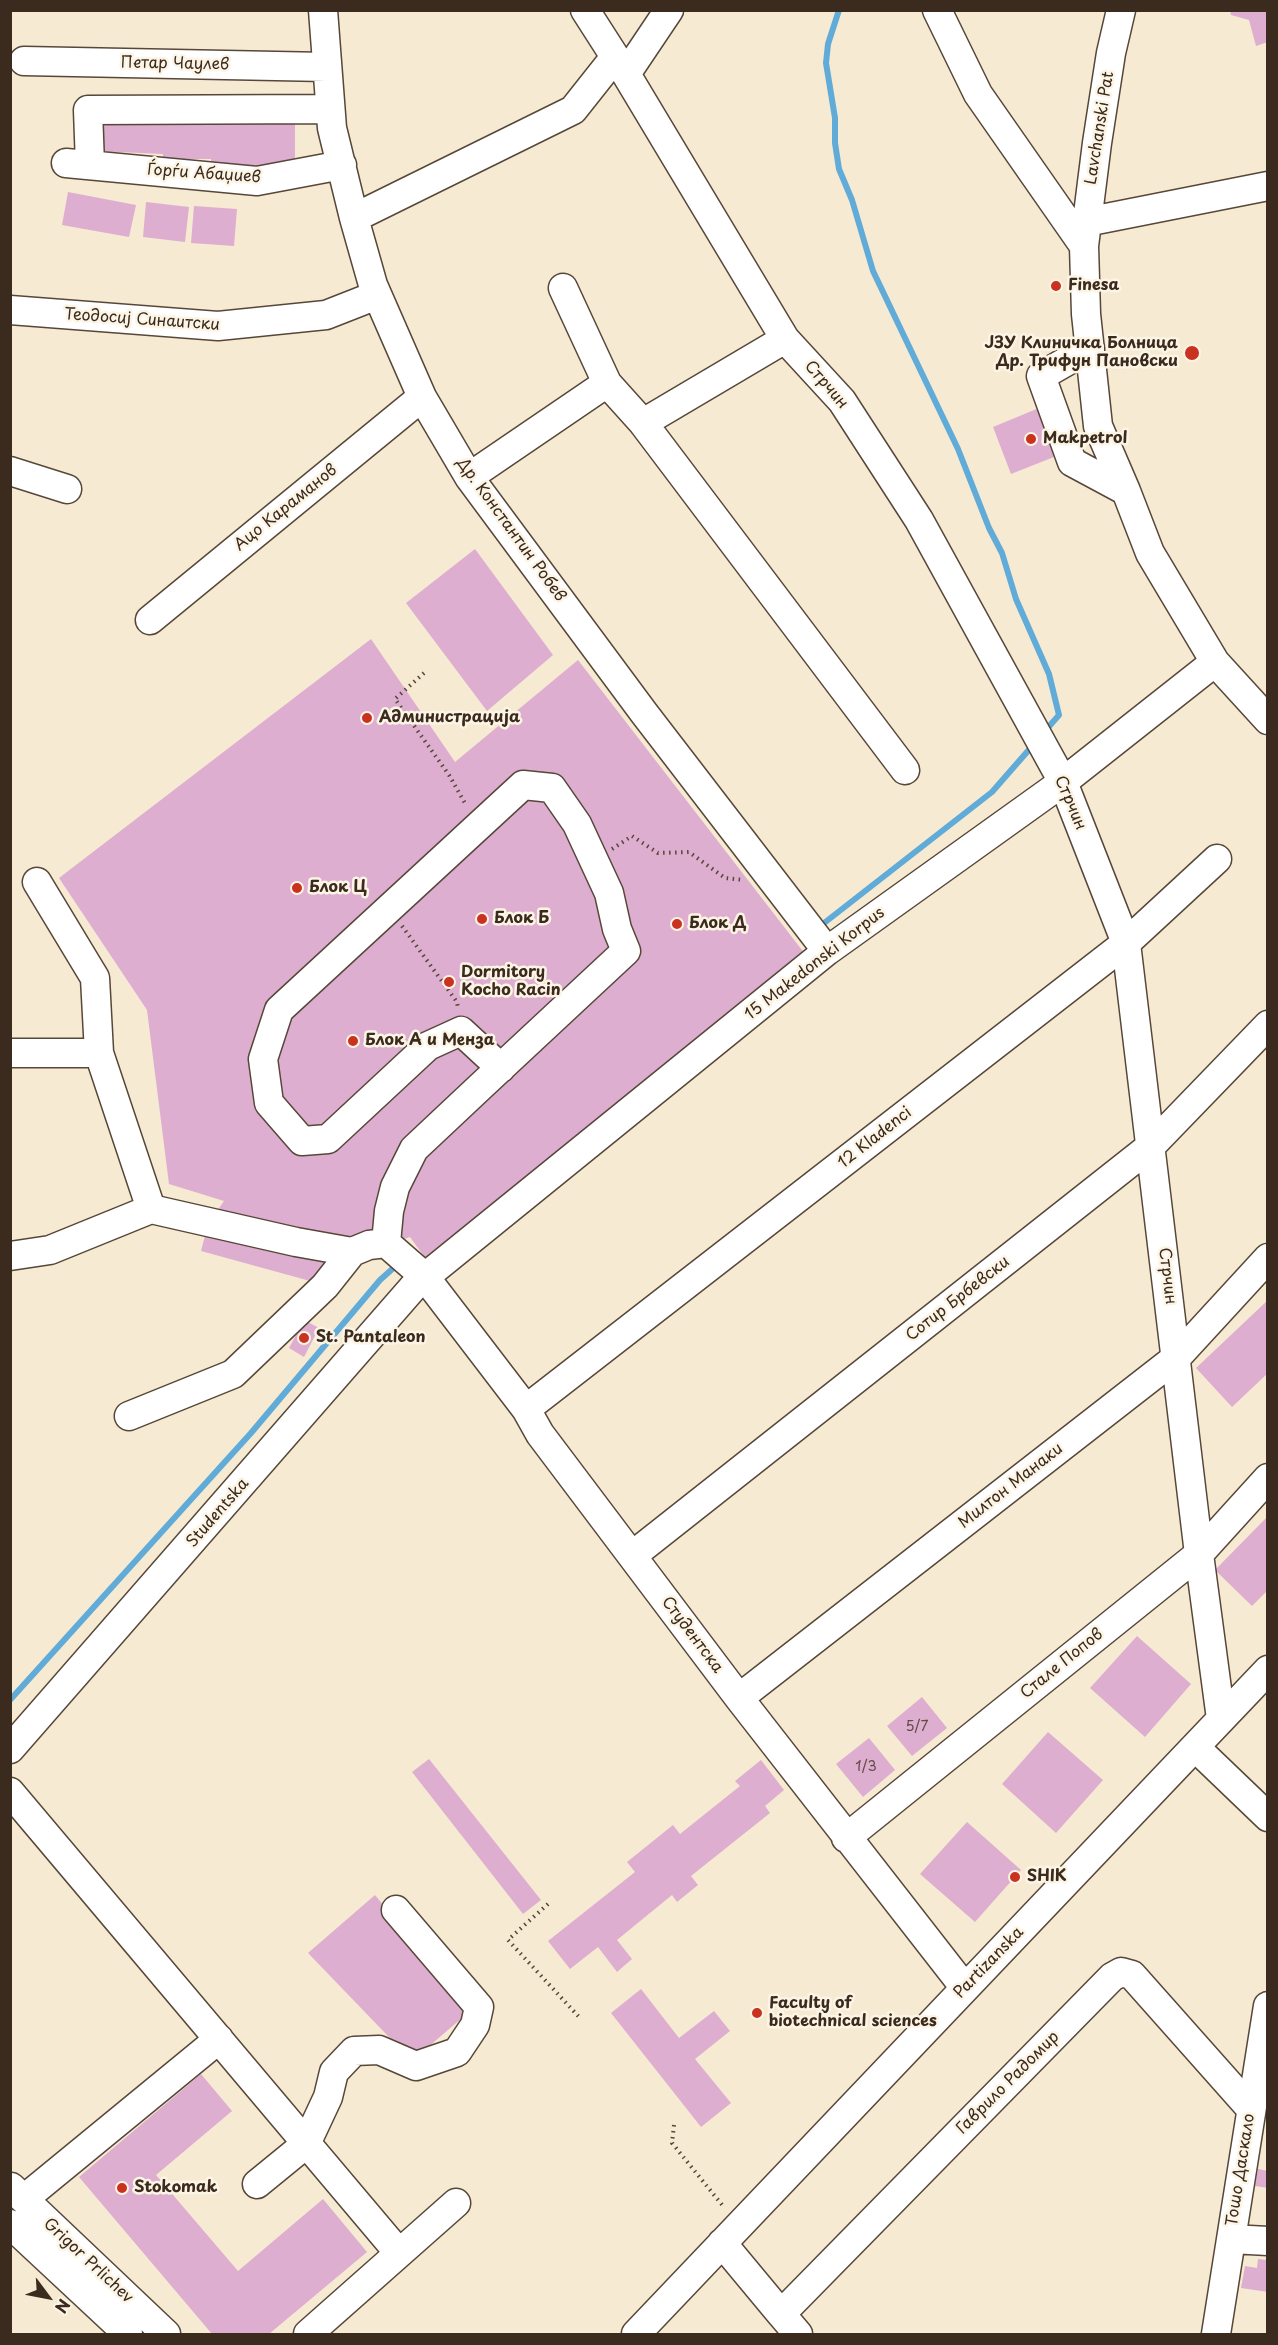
<!DOCTYPE html>
<meta charset="utf-8">
<style>
body{margin:0}
#map{position:relative;width:1278px;height:2345px;overflow:hidden;background:#f6ead2;font-family:"Playpen Sans",sans-serif}
canvas{display:block}
.frame{position:absolute;inset:0;border:12px solid #3b2a1e;pointer-events:none}
.north{position:absolute;left:18px;top:2267px;width:60px;height:60px;-webkit-text-stroke:4px #fcf5e5;paint-order:stroke;rotate:122deg;font-size:16px;font-weight:700;line-height:24px;text-align:center;color:#3b2a1e}
.north::after{content:'';display:block;margin:auto;width:21px;height:27px;background:#3b2a1e;clip-path:polygon(50% 0,100% 100%,50% 72%,0 100%)}
</style>
<div id="map">
<canvas width="1278" height="2345"></canvas>
<div class="frame"></div>
<div class="north">N</div>
</div>
<script>
const c = document.querySelector('canvas').getContext('2d');
c.lineJoin = 'round';
const toPath = rows => new Path2D(rows.map(r => 'M' + r).join(''));
function stroke(path, color, width, dash) { c.strokeStyle = color; c.lineWidth = width; c.lineCap = dash ? 'butt' : 'round'; c.setLineDash(dash || []); c.stroke(path); }
function fill(path, color) { c.fillStyle = color; c.fill(path, 'evenodd'); }
function label(font, color, halo, rows, align = 'center') {
  c.font = font + ' "Playpen Sans",sans-serif'; c.lineWidth = 5; c.setLineDash([]); c.textBaseline = 'middle'; c.strokeStyle = halo; c.fillStyle = color; for (const [text, x, y, turn = 0] of rows) {
    c.save(); c.translate(x, y); c.rotate((+turn || 0) * Math.PI / 180); c.textAlign = isNaN(turn) ? turn : align; if (halo) c.strokeText(text, 0, 0); c.fillText(text, 0, 0); c.restore();
  }
}
stroke(toPath([
 [839,10,828,44,826,63,835,118,835,143,839,169,852,200,873,271,958,449,989,528,1002,553,1016,599,1049,674,1059,715,1045,731],
 [819,927,992,792,1034,744],
 [10,1700,251,1433,380,1280,399,1263]
]), '#60abd8', 6);
fill(toPath([
 [1230,10,1268,10,1268,42,1256,46,1249,20,1231,15],
 [95,119,295,120,295,165,211,165,211,159,163,159,163,154,95,151],
 [68,192,136,205,129,237,62,225],
 [146,202,189,207,185,242,143,237],
 [194,206,237,209,234,246,191,243],
 [1051,403,1069,451,1011,474,993,427],
 [475,549,553,655,487,711,406,603],
 [371,639,455,762,578,660,805,954,426,1259,410,1237,387,1245,321,1284,201,1251,208,1224,224,1201,169,1184,147,1010,59,878],
 [1268,1300,1268,1373,1232,1407,1196,1368],
 [304,1320,319,1328,304,1357,289,1348],
 [1268,1516,1268,1590,1252,1606,1215,1570],
 [1137,1636,1191,1684,1145,1737,1090,1688],
 [922,1697,947,1728,912,1756,887,1726],
 [1048,1732,1103,1780,1056,1833,1002,1784],
 [869,1738,895,1770,863,1797,836,1764],
 [429,1759,541,1900,523,1914,412,1772],
 [761,1760,784,1790,765,1806,770,1813,691,1876,698,1885,677,1902,672,1895,617,1940,632,1959,617,1972,598,1947,570,1969,548,1941,635,1872,627,1862,673,1825,680,1834,740,1786,735,1781],
 [967,1822,1021,1870,975,1922,920,1874],
 [375,1895,470,2011,412,2061,308,1953],
 [641,1989,679,2038,714,2011,730,2031,695,2059,731,2103,701,2127,611,2013],
 [201,2074,232,2111,156,2175,238,2271,323,2199,367,2252,269,2334,212,2334,79,2177],
 [1258,2169,1268,2171,1268,2188,1255,2186],
 [1258,2259,1268,2260,1268,2292,1241,2288,1245,2266,1257,2268]
]), '#ddaed0');
const minor = toPath([
 [323,10,332,128,354,218,373,285,422,397,469,477,644,713,827,951],
 [585,10,626,74,785,339,842,401,919,520,1063,782,1126,943,1199,1554,1221,1719],
 [937,10,978,94,1084,246],
 [1121,10,1111,53,1097,143,1084,246,1086,314,1098,426,1126,491,1150,553,1215,662,1268,720],
 [24,61,326,67],
 [626,74,669,10],
 [66,163,257,181,342,165],
 [90,165,88,110,330,109],
 [354,218,573,110,615,57],
 [1086,222,1268,186],
 [563,288,607,383,643,423,905,770],
 [10,310,218,326,326,315,377,295],
 [1090,348,1041,376,1072,462,1126,491],
 [643,423,785,339],
 [10,471,67,489],
 [469,477,607,383],
 [150,620,422,397],
 [37,882,95,978,99,1053],
 [10,1053,99,1053,151,1209,296,1242,352,1252],
 [386,1243,389,1211,395,1187,414,1149,480,1087,626,951,617,929,609,893,577,824,552,788,523,785,279,1010,263,1059,269,1103,302,1141,328,1139,428,1046,461,1031,501,1068],
 [10,1256,50,1250,151,1209],
 [425,1277,827,951,1063,782,1215,662],
 [526,1409,1126,943,1217,859],
 [129,1416,233,1374,325,1286,352,1252,369,1245,386,1243,425,1277,526,1409,540,1434,739,1698,965,1988],
 [633,1555,1151,1146,1268,1025],
 [739,1698,1177,1357,1268,1258],
 [1195,1747,1268,1817],
 [10,1749,423,1276],
 [10,1792,399,2253],
 [846,1838,1199,1554,1268,1478],
 [257,2184,306,2144,328,2097,334,2072,354,2051,379,2050,416,2066,457,2052,475,2025,479,2007,396,1910],
 [11,2187,166,2334],
 [24,2199,219,2039],
 [10,2224,128,2334],
 [1231,2239,1268,2241],
 [722,2243,781,2314],
 [308,2334,456,2203],
 [636,2334,1268,1670],
 [798,2334,781,2314,1112,1977,1121,1972,1132,1975,1251,2109],
 [1216,2334,1268,2006]
]);
stroke(minor, '#574739', 31);
stroke(toPath([
 [424,673,395,699,449,775,466,805],
 [612,849,632,836,658,853,689,852,725,878,744,880],
 [402,926,457,1002,458,1008],
 [548,1904,508,1940,580,2018],
 [674,2125,672,2143,723,2206]
]), '#574739', 4, [1.5, 4.5]);
stroke(minor, '#fff', 28);
for (const [x, y, r, color] of [
 [1056,286,6,"#c8321e"],
 [1192,353,8,"#c8321e"],
 [1031,439,6,"#c8321e"],
 [367,718,6,"#c8321e"],
 [297,888,6,"#c8321e"],
 [482,919,6,"#c8321e"],
 [677,924,6,"#c8321e"],
 [449,982,6,"#c8321e"],
 [353,1041,6,"#c8321e"],
 [304,1338,6,"#c8321e"],
 [1015,1877,6,"#c8321e"],
 [757,2013,6,"#c8321e"],
 [122,2188,6,"#c8321e"]
]) { const dot = new Path2D(); dot.arc(x, y, r, 0, 2 * Math.PI); c.fillStyle = color; c.fill(dot); stroke(dot, '#fcf5e5', 2); }
label('14px', '#644b4a', null, [
 ["5/7",917,1727],
 ["1/3",866,1767]
]);
label('16px', '#3b2a1e', '#fcf5e5', [
 ["Петар Чаулев",175,64,1],
 ["Lavchanski Pat",1100,128,-81],
 ["Ѓорѓи Абаџиев",204,174,4],
 ["Теодосиј Синаитски",142,320,4],
 ["Стрчин",826,385,49],
 ["Ацо Караманов",286,508,-39],
 ["Др. Константин Робев",511,530,54],
 ["Стрчин",1070,803,67],
 ["15 Makedonski Korpus",815,964,-38],
 ["12 Kladenci",875,1138,-38],
 ["Стрчин",1167,1276,83],
 ["Сотир Брбевски",958,1299,-38],
 ["Милтон Манаки",1011,1486,-38],
 ["Studentska",218,1513,-49],
 ["Студентска",692,1635,53],
 ["Стале Попов",1062,1664,-39],
 ["Partizanska",989,1963,-46],
 ["Гаврило Радомир",1008,2083,-45],
 ["Тошо Даскало",1241,2170,-81],
 ["Grigor Prlichev",88,2261,43]
]);
label('bold 16px', '#3b2a1e', '#fcf5e5', [
 ["Finesa",1068,286],
 ["ЈЗУ Клиничка Болница",1178,344,"right"],
 ["Др. Трифун Пановски",1178,362,"right"],
 ["Makpetrol",1043,439],
 ["Администрација",379,718],
 ["Блок Ц",309,888],
 ["Блок Б",494,919],
 ["Блок Д",689,924],
 ["Dormitory",461,973],
 ["Kocho Racin",461,991],
 ["Блок А и Менза",365,1041],
 ["St. Pantaleon",316,1338],
 ["SHIK",1027,1877],
 ["Faculty of",769,2004],
 ["biotechnical sciences",769,2022],
 ["Stokomak",134,2188]
], 'left');
</script>
